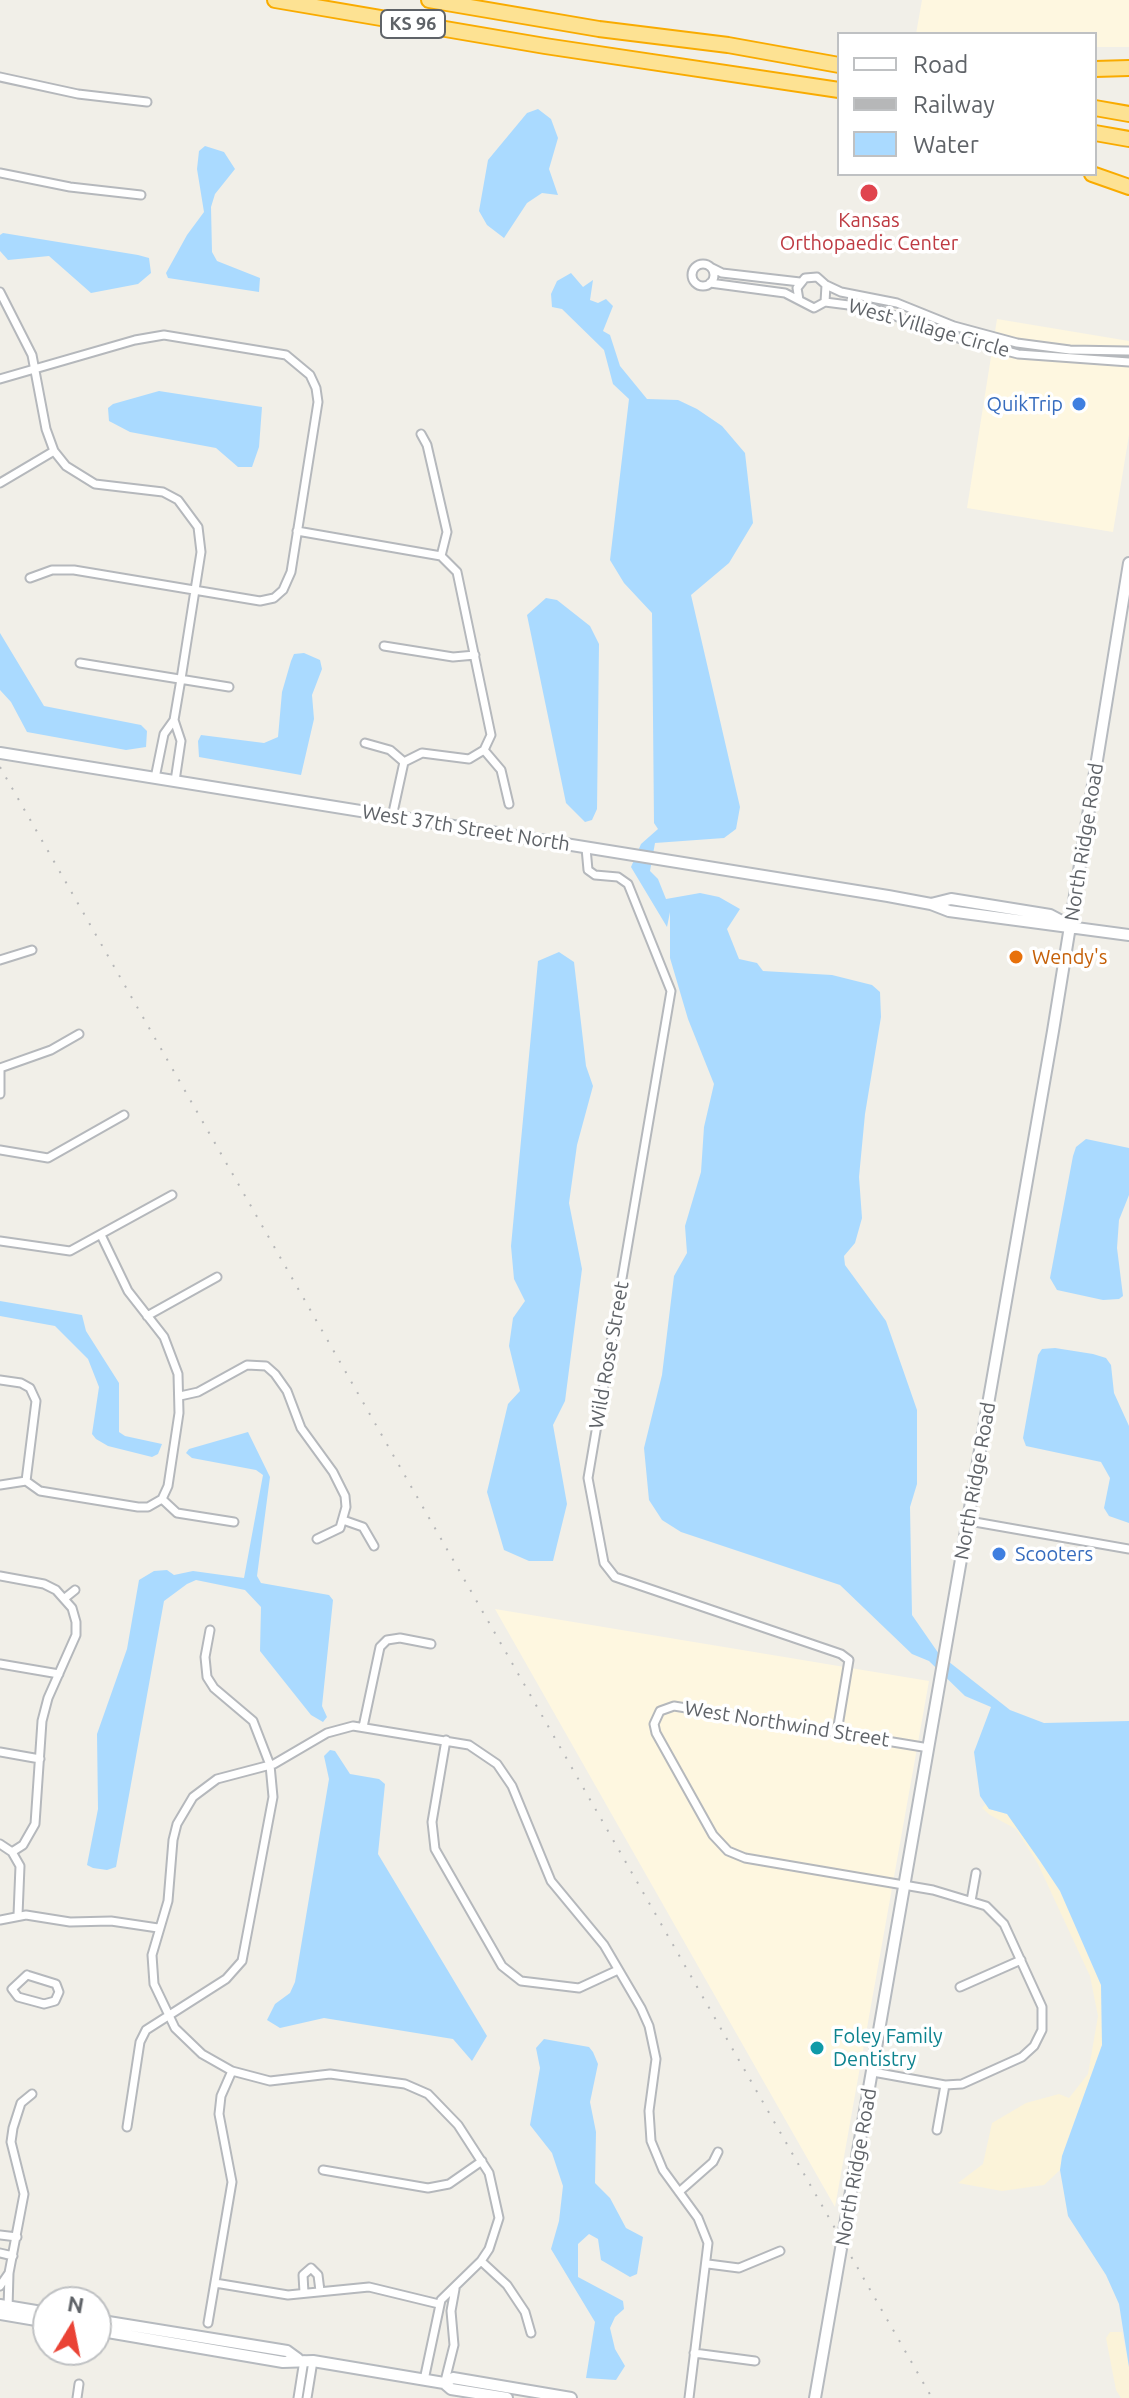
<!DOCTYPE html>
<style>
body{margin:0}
#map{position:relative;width:1129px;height:2398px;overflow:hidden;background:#f1efe8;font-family:Ubuntu,sans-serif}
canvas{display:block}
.legend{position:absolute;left:837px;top:32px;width:260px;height:144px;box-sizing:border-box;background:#fff;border:2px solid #bfc1c3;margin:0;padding:10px 14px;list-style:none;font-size:24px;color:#5f6368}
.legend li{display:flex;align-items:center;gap:16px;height:40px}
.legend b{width:40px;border:2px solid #bfc1c3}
.north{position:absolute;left:32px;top:2286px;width:80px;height:80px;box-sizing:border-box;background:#fff;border:2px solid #bfc1c3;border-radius:50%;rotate:10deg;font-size:22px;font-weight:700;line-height:32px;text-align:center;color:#5f6368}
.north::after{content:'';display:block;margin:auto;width:28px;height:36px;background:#ea4335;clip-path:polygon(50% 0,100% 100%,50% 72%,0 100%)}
</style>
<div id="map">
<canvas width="1129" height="2398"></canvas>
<ul class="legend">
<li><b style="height:10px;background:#fff"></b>Road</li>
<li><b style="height:10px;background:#b6b7b8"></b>Railway</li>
<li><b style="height:22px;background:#aadaff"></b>Water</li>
</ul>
<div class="north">N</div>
</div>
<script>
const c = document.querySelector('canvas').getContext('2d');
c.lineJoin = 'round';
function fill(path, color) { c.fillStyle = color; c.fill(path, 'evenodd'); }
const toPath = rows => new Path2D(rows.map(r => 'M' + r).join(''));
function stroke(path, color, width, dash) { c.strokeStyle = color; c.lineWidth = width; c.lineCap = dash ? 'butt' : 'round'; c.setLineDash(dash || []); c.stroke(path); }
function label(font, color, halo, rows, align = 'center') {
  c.font = font + ' Ubuntu,sans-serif'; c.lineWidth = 7; c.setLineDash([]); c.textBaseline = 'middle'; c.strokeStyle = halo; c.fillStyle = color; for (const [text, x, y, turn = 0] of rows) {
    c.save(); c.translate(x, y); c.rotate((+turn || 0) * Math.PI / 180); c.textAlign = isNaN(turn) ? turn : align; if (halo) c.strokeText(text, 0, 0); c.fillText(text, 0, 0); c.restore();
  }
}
fill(toPath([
 [922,0,1129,0,1129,47,1095,47,1095,34,916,34],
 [997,319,1129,341,1129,435,1113,532,967,508],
 [495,1609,929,1681,835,2207]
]), '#fef7e0');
fill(toPath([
 [986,1804,989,1809,1007,1814,1015,1823,1060,1891,1101,1985,1102,2045,1062,2156,1060,2170,1044,2185,1002,2191,958,2183,983,2164,992,2123,1026,2103,1059,2094,1069,2098,1088,2074,1098,2016,1090,1976,1038,1864,1016,1829,990,1815,982,1808],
 [1110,2332,1122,2332,1129,2367,1129,2398,1121,2398,1116,2390,1106,2338]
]), '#fbf3d9');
fill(toPath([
 [538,109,551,119,558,138,549,169,558,195,542,193,527,203,504,238,487,225,479,211,488,160,527,113],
 [205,146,224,152,235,169,215,194,211,207,212,252,217,261,260,278,259,292,168,278,166,273,187,235,204,212,197,169,199,151],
 [3,233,138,255,149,258,151,273,138,284,91,293,49,256,8,260,0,251,0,235],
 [571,273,583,287,593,280,590,300,598,303,606,299,613,306,603,331,610,335,620,366,647,399,678,400,697,409,722,426,745,453,753,523,729,563,691,595,740,807,736,829,724,838,655,843,650,871,658,879,666,899,700,893,719,897,740,909,727,929,739,959,757,963,763,971,832,975,872,985,880,992,881,1017,865,1114,859,1177,862,1218,855,1243,844,1256,845,1265,886,1321,917,1410,917,1484,910,1507,912,1615,939,1654,1010,1710,1044,1723,1129,1721,1129,2367,1119,2304,1106,2275,1068,2216,1060,2170,1062,2156,1102,2045,1101,1985,1060,1891,1040,1861,1007,1814,989,1809,980,1796,974,1752,991,1707,965,1696,929,1661,912,1654,840,1585,681,1532,662,1520,649,1500,644,1448,662,1375,674,1276,687,1253,685,1226,701,1172,704,1127,714,1084,688,1019,670,958,670,912,667,927,631,867,641,844,658,829,654,823,652,613,624,583,610,560,629,399,613,384,604,350,562,309,552,307,551,294,557,281],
 [159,391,262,407,259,447,252,467,238,467,216,448,130,432,109,421,108,408,113,404],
 [546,598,557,600,590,626,599,644,597,809,592,820,585,822,566,803,527,615],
 [0,633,44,706,141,725,147,731,146,747,126,750,27,732,11,702,0,690],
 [304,653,320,660,322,669,312,695,314,719,301,775,199,757,198,741,201,735,264,743,278,737,282,692,291,661,294,654],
 [559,952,574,962,586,1066,593,1086,577,1145,569,1203,582,1269,565,1401,553,1425,567,1504,553,1561,529,1561,504,1550,487,1492,508,1404,520,1391,509,1346,513,1318,525,1301,514,1279,511,1246,538,961],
 [1086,1139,1129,1148,1129,1195,1119,1220,1117,1248,1123,1296,1119,1299,1103,1300,1057,1290,1050,1278,1073,1156,1076,1147],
 [0,1301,82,1315,86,1331,119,1383,119,1432,125,1436,162,1444,158,1454,152,1457,108,1446,96,1439,92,1434,99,1387,88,1359,55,1326,0,1316],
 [1055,1348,1093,1354,1106,1358,1111,1365,1114,1393,1129,1426,1129,1523,1109,1516,1104,1508,1110,1478,1101,1462,1026,1446,1023,1438,1038,1355,1042,1349],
 [248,1432,270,1477,257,1576,261,1583,329,1595,333,1600,322,1706,327,1717,323,1722,311,1715,260,1651,261,1607,245,1590,196,1580,187,1584,164,1601,116,1867,107,1870,93,1868,87,1865,98,1809,97,1734,127,1649,139,1580,154,1571,167,1570,174,1575,193,1571,244,1578,263,1475,256,1470,192,1458,186,1453,189,1449],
 [330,1750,335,1751,350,1774,379,1779,385,1784,378,1854,487,2036,472,2061,453,2039,324,2018,280,2028,267,2020,275,2004,290,1993,295,1982,329,1779,324,1756],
 [544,2039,589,2047,593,2052,598,2064,590,2102,596,2132,595,2183,610,2198,626,2228,643,2237,637,2274,630,2277,601,2260,598,2239,589,2234,578,2244,578,2277,623,2301,624,2309,615,2317,610,2328,615,2349,625,2366,616,2380,586,2378,595,2322,551,2249,559,2221,563,2186,552,2153,530,2125,540,2068,536,2048]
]), '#aadaff');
const street = toPath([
 [0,77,78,94,147,102],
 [0,173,70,187,141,195],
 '692 275a11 11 0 1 1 22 0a11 11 0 1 1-22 0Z',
 [712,268,722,273,800,282],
 [710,283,785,293,814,308,825,302,826,285,817,277,805,278,797,288,799,300],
 [826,285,841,292,897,303,954,326,1017,343,1070,350,1129,351],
 [0,292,32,355,46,429,54,451,66,466,95,484,163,492,178,500,198,527,201,552,181,679,174,720,164,734,155,778],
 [825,302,872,308,964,340,1018,354,1129,362],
 [0,379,135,340,164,335,286,355,310,375,316,388,318,402,291,572,283,590,274,598,260,601,74,570,52,570,30,578],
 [0,483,54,451],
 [297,531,441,556],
 [384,646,453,657,475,655],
 [80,663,229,687],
 [174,720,181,741,175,781],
 [365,743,390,750,404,762],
 [484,750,501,770,509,804],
 [392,817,404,762,422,753,469,759,484,750,491,735,457,572,441,556,447,532,427,445,421,434],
 [586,848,588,870,595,875,618,877,628,884,671,991,588,1478,604,1563,615,1577,841,1654,849,1660,837,1732],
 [0,960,32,950],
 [0,1068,51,1050,79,1034],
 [0,1070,0,1094],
 [0,1150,48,1158,124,1115],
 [101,1235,128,1291,164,1337,178,1374,179,1413,168,1486,162,1499],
 [0,1241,70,1251,172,1195],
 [147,1316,217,1277],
 [0,1380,21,1383,30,1388,36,1401,26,1481],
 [180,1396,198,1392,247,1365,266,1366,275,1374,287,1391,301,1428,333,1472,345,1496,346,1507,340,1528,317,1539],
 [0,1485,26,1481,40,1491,138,1507,148,1507,162,1499],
 [162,1499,177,1513,234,1522],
 [343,1520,363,1527,374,1546],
 [969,1521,1129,1549],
 [0,1576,44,1584,56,1590,72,1608,76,1622,76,1635,48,1698,42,1721,35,1824,23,1845,12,1852],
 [65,1598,75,1590],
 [0,1664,59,1674],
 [363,1727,380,1647,387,1640,400,1638,431,1644],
 [446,1740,432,1822,435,1849,502,1966,521,1981,579,1988,618,1970],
 [0,1752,40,1759],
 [0,1844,12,1852,20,1866,18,1915],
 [971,1901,976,1873],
 [0,1920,26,1915,70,1922,111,1921,158,1928],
 [27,1975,56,1984,59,1992,55,2001,44,2004,18,1997,12,1989,27,1975],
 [960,1987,1021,1960],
 [873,2072,945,2085,962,2084,1022,2057,1034,2046,1042,2030,1042,2007,1004,1924,986,1906,933,1890,745,1858,728,1851,713,1835,656,1733,654,1724,660,1711,674,1706,929,1748],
 [127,2127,140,2042,146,2030,226,1979,242,1961,273,1797,270,1765,253,1721,214,1688,207,1677,205,1657,210,1630],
 [937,2130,945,2085],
 [323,2170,428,2188,449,2184,482,2161],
 [679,2192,713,2162,718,2152],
 [0,2235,17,2237],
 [0,2253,13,2256],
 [481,2261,507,2285,525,2312,531,2333],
 [708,2264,739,2268,780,2251],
 [215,2283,288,2295,369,2287,439,2304],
 [0,2286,9,2273],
 [304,2293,303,2275,311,2268,318,2275,320,2291],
 [8,2309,9,2273,24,2194,11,2142,13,2128,21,2103,32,2094],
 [208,2323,232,2182,219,2114,221,2096,232,2071],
 [694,2353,755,2361],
 [424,2380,441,2300,481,2261,489,2249,499,2218,489,2173,458,2125,428,2094,405,2084,330,2074,270,2081,232,2071,202,2054,175,2028,154,1984,152,1955,168,1901,173,1840,177,1824,193,1797,217,1779,274,1764,327,1733,353,1726,469,1745,497,1764,512,1786,551,1881,604,1945,641,2008,649,2026,656,2059,649,2111,651,2141,663,2170,698,2218,708,2243,689,2398],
 [445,2381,454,2345,451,2311,455,2289],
 [77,2398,79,2384],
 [298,2398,304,2360],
 [307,2398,313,2361]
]);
const secondary = toPath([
 [0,753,888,896,931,904,949,911,1129,935],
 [931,904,951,899,1050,915,1069,925],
 [0,2305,48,2313],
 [0,2314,48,2322],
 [96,2320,287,2351,298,2359],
 [96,2330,283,2362,313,2361,444,2383,451,2389,507,2398],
 [444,2383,453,2378,571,2398],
 [815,2398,1053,1031,1129,563]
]);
const highway = toPath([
 [275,0,545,46,839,90],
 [429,0,599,29,728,45,839,65],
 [1095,69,1129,68],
 [1095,108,1129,114],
 [1095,133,1129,139],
 [1092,174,1129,187]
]);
stroke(street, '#b5b8bc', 11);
stroke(secondary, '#b6babf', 14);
stroke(highway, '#f9ab00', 18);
stroke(street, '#fff', 7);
stroke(secondary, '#fff', 10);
stroke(highway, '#fde293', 14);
stroke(toPath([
 [0,767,932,2398]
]), '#b6b7b8', 2, [2, 10]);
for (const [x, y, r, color] of [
 [869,193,10,"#e0444e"],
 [1079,404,8,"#3f7fe0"],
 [1016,957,8,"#e8710a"],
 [999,1554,8,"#3f7fe0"],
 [817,2048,8,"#0f9aa8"]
]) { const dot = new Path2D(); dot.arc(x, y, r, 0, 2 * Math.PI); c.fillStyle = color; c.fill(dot); stroke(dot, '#fff', 3); }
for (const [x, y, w] of [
 [413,24,64]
]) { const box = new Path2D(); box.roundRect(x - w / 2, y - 14, w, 28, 6); c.fillStyle = '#fff'; c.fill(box); stroke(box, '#5f6368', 2); }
label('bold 18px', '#5f6368', null, [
 ["KS 96",413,24]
]);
label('20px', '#be3a42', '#fff', [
 ["Kansas",869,220],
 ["Orthopaedic Center",869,243]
]);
label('20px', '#5f6368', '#fff', [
 ["West Village Circle",929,328,16],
 ["West 37th Street North",466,828,9],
 ["North Ridge Road",1084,842,-81],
 ["Wild Rose Street",609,1355,-80],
 ["North Ridge Road",975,1481,-80],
 ["West Northwind Street",787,1724,9],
 ["North Ridge Road",856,2167,-80]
]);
label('20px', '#366cbe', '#fff', [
 ["QuikTrip",1063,404],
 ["Scooters",1015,1554,"left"]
], 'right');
label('20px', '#c56008', '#fff', [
 ["Wendy's",1032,957]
], 'left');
label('20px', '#0d838f', '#fff', [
 ["Foley Family",833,2036],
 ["Dentistry",833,2059]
], 'left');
</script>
